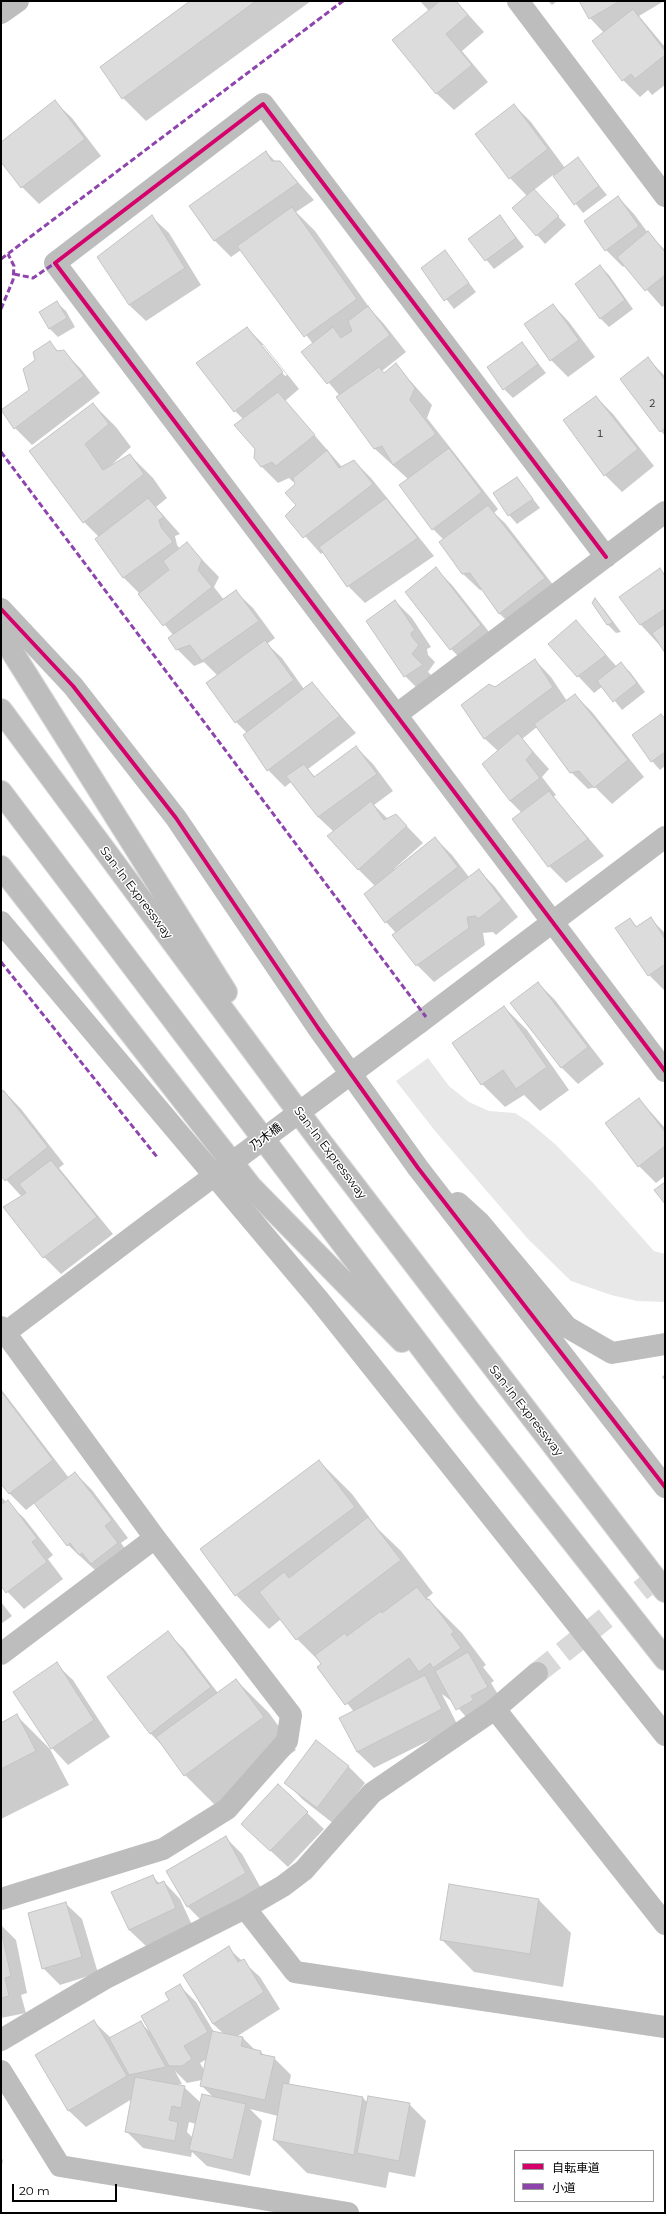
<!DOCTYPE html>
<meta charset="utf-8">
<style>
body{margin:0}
#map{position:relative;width:666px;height:2214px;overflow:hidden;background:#fff;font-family:Montserrat,"Noto Sans JP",sans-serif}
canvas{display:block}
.frame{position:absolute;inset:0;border:2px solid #000;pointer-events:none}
.legend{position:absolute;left:514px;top:2150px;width:140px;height:52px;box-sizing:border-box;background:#fff;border:1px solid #999;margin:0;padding:5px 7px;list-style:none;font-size:12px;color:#000}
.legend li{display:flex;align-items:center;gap:8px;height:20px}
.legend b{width:20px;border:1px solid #999}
.scale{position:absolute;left:12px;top:2184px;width:105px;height:18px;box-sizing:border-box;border:2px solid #000;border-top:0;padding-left:5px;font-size:12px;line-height:14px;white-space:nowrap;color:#000;-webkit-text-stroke:3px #fff;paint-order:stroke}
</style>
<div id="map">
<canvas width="666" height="2214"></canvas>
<div class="frame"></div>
<ul class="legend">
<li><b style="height:5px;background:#d6006c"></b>自転車道</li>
<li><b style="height:5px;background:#8e44ad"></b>小道</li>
</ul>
<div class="scale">20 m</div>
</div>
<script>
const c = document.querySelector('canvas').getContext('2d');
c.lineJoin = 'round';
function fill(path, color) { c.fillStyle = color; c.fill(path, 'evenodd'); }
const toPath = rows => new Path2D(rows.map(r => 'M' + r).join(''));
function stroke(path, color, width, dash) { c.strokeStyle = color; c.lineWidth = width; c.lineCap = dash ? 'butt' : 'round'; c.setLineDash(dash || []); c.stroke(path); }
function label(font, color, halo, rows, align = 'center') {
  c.font = font + ' Montserrat,"Noto Sans JP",sans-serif'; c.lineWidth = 3; c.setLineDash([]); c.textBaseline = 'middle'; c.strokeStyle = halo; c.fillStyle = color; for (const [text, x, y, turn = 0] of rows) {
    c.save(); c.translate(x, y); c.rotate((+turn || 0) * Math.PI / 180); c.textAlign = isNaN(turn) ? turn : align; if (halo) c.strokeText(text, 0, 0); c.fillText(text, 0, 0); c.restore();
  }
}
fill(toPath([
 [428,1058,449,1086,469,1102,489,1111,515,1113,529,1122,555,1144,593,1183,654,1251,665,1254,665,1302,637,1301,611,1295,571,1281,528,1239,435,1131,396,1081]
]), '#e8e8e8');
fill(toPath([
 [192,1,311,1,146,121,123,98],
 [420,1,456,1,484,32,462,51,488,82,454,110,437,94,393,40,429,11],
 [548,1,557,1,552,5],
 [580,1,664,1,639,16,665,47,665,85,652,95,648,90,640,97,623,80,593,42,604,33,590,18],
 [55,102,72,118,101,156,39,204,22,187,1,160,1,144],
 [514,105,531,122,565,168,578,159,607,195,583,213,553,175,534,190,566,225,545,244,513,208,527,196,510,178,477,134],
 [266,152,276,162,280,162,314,200,296,212,315,231,371,310,384,324,406,352,382,371,384,374,396,365,432,405,427,418,498,509,494,513,505,523,561,595,516,630,500,614,483,590,480,590,463,574,444,540,433,529,408,479,375,449,338,397,340,396,303,352,313,344,241,250,231,257,214,240],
 [618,197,634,214,648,233,665,250,665,305,662,307,625,265,623,267,606,250],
 [500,216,524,247,494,269,469,239],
 [152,217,169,233,201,285,146,321,129,305],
 [445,252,476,292,454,309,422,268],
 [600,266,609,275,633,309,609,327,600,318],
 [57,303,66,311,75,327,58,337,49,328],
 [553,305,569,322,595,357,568,377,551,360,525,324],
 [247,328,264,345,299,389,285,401,342,467,354,461,371,478,434,556,365,603,348,586,324,552,321,554,287,516,297,505,295,480,293,482,289,478,278,483,261,466,256,449,243,419,235,411],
 [260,345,263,345,287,375,285,376],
 [49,342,59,352,63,351,80,368,100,393,32,445,15,428,3,410,30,390,36,361],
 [522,343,546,373,513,398,504,389],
 [648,359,665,376,665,436,661,431],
 [596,397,613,414,654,466,622,492,605,475],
 [93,404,116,427,131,447,108,468,130,455,153,478,167,498,156,507,180,534,175,536,177,545,180,549,187,544,219,577,214,587,224,600,236,592,253,608,275,638,267,644,282,658,304,689,312,683,356,733,308,769,315,777,356,747,373,764,393,791,374,805,388,819,396,815,423,843,394,869,395,870,435,838,452,855,469,877,479,870,495,887,518,917,496,935,493,932,483,933,485,945,434,982,417,965,396,933,386,922,375,886,358,869,334,832,318,817,291,782,285,787,268,770,244,735,247,733,236,722,218,676,204,662,194,666,177,649,173,635,140,594,124,578,96,539,99,537,84,522,31,451],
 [517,478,540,508,517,524,509,515],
 [436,569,452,585,497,642,468,666,451,649,406,592],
 [660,569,665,575,665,651,641,625,621,597],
 [595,600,603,608,621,632,616,633,608,625],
 [395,601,412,618,431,647,427,649,428,655,435,662,428,672,439,682,422,693,405,676],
 [576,621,617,667,621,664,630,672,645,692,622,710,603,686,594,693,578,676],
 [535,660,551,677,567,701,575,695,592,712,644,777,612,804,595,787,588,789,571,772,537,727,522,739,549,769,542,777,556,795,553,797,604,856,566,883,549,866,513,820,522,813,510,801,498,751,484,738,495,688],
 [665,719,665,766,660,770,652,761],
 [630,919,637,927,651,919,665,933,665,991,649,975],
 [538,983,555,1000,604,1064,578,1084,562,1068,512,1003],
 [504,1007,527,1030,569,1090,540,1111,524,1095,505,1107,482,1084],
 [1,1088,21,1109,64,1164,59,1168,113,1234,61,1274,44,1257,5,1207,22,1197,1,1174],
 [639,1099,665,1128,665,1176,656,1183,639,1166],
 [665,1374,665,1381,662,1377],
 [1,1389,69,1478,75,1473,92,1490,128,1538,121,1543,134,1561,96,1571,68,1545,35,1503,26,1510,9,1493,1,1482],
 [319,1461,352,1494,378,1529,401,1551,433,1593,427,1598,462,1633,486,1665,483,1667,494,1681,491,1683,504,1704,474,1726,454,1703,442,1694,458,1726,374,1768,357,1752,354,1712,319,1667,322,1664,297,1639,281,1619,269,1629,236,1595],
 [1,1497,24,1518,53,1555,48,1559,63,1579,24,1609,1,1585],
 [1,1602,12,1616,1,1624],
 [167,1632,184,1649,218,1693,236,1680,269,1713,296,1750,218,1808,185,1775,165,1748,150,1733],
 [56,1664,73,1680,110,1737,68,1765,52,1748],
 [17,1716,50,1749,69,1785,1,1819,1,1724],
 [316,1742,349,1767,365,1783,334,1824,302,1799,286,1782],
 [278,1785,324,1829,288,1867,259,1840],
 [226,1838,242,1854,262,1890,204,1923,187,1906],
 [152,1876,160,1884,164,1882,180,1899,192,1925,146,1946,129,1930],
 [538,1899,571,1933,563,1987,474,1972,441,1939],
 [65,1903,82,1919,98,1973,60,1985,43,1968,33,1933],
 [1,1925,16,1940,27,1993,21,1995,26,2013,1,2018],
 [228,1948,260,1977,280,2009,236,2037,243,2038,255,2050,261,2052,265,2056,274,2058,291,2075,289,2085,363,2098,368,2103,409,2104,426,2121,415,2177,389,2172,386,2188,307,2173,274,2140,278,2116,250,2109,262,2121,250,2176,207,2166,192,2152,191,2157,143,2148,126,2131,132,2099,86,2127,69,2111,36,2056,93,2021,111,2038,140,2022,150,2032,179,1985,196,2002,214,2032,224,2034,213,2024],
 [207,2059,204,2070,200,2063],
 [175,2071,187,2083,202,2080,201,2085,213,2097,201,2103,184,2087,175,2085,182,2084],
 [189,2122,196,2124,193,2138,187,2132],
 [1,2158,3,2160,1,2170]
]), '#0003');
const building = toPath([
 [190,1,256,1,122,99,100,67,190,1],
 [440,1,456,1,468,15,446,34,472,65,436,94,392,40,440,1],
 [579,1,620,1,589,19,579,1],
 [633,9,665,51,665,55,635,79,631,74,622,81,592,41,633,9],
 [55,100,85,139,21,188,1,162,1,142,55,100],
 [514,104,548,149,509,179,475,134,514,104],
 [266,151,272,161,280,161,298,183,214,241,189,206,266,151],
 [578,157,599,186,574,205,553,176,578,157],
 [534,189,559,216,536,236,512,208,534,189],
 [618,196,639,226,605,251,584,221,618,196],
 [292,207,357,299,304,337,237,246,292,207],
 [152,215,185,268,129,305,97,257,152,215],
 [500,215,516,238,485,261,468,239,500,215],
 [648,231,665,252,665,275,645,291,617,257,648,231],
 [445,250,469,283,444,301,421,268,445,250],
 [600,265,625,300,600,319,575,284,600,265],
 [57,301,67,318,49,329,39,312,57,301],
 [553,304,579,340,550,361,524,324,553,304],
 [368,306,390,335,327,384,301,352,333,327,341,338,352,331,348,321,368,306],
 [247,327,283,372,234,412,196,363,247,327],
 [50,341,57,351,64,350,84,376,14,429,1,410,29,390,23,369,35,360,33,352,50,341],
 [522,342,538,364,503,390,487,367,522,342],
 [648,357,665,380,665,428,660,432,620,379,648,357],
 [396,363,415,388,410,400,436,434,393,465,382,446,374,449,336,397,379,367,384,373,396,363],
 [278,392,315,435,276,466,272,462,261,467,254,458,255,449,234,425,278,392],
 [596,396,638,449,604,476,563,420,596,396],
 [93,403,109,424,85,444,103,470,130,454,144,474,83,523,29,451,93,403],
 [449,448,482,492,432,530,399,485,449,448],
 [327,450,339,468,354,460,373,484,303,538,285,516,296,505,285,493,295,484,293,478,327,450],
 [517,477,533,499,508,516,493,493,517,477],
 [148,498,164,517,159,520,161,527,173,542,123,578,95,539,148,498],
 [386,498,418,538,347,587,319,547,386,498],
 [488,505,545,578,499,614,470,573,462,574,439,542,488,505],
 [187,542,202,560,198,570,212,587,163,626,138,594,169,570,163,561,187,542],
 [436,567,481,625,450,650,405,592,436,567],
 [660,568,665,576,665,609,640,625,619,597,660,568],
 [236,590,259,621,202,661,190,645,176,650,168,638,236,590],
 [595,598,613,623,607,625,592,603,595,598],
 [395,600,415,630,411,633,412,637,419,645,412,654,423,665,404,677,366,621,395,600],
 [576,620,606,655,577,677,548,644,576,620],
 [665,624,665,653,652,633,665,624],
 [265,640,294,680,235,723,206,683,265,640],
 [535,659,553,687,484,739,461,705,489,684,495,687,535,659],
 [621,662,637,683,613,702,597,681,621,662],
 [312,682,340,716,267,771,243,735,312,682],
 [575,694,628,760,594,788,579,771,570,773,534,724,575,694],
 [661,714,665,719,665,752,651,762,632,735,661,714],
 [518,733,533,752,526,760,540,778,510,801,482,764,518,733],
 [356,746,377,774,318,817,286,776,304,764,314,777,356,746],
 [549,791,588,839,548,867,512,819,549,791],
 [371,801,384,820,396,814,407,826,358,870,327,836,371,801],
 [435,837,458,867,385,923,364,894,435,837],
 [479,869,502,900,478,919,476,916,467,917,469,928,416,966,392,935,479,869],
 [651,917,665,939,665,964,648,976,615,928,630,918,636,927,651,917],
 [538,982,588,1047,561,1068,510,1003,538,982],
 [504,1006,547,1067,516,1089,503,1070,481,1085,452,1043,504,1006],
 [4,1091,48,1147,5,1181,1,1176,1,1093,4,1091],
 [639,1098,665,1132,665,1146,638,1167,605,1123,639,1098],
 [51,1160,97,1217,43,1258,3,1207,26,1193,19,1184,51,1160],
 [665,1182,665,1204,654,1190,665,1182],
 [1,1391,53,1460,9,1494,1,1484,1,1391],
 [319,1460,355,1507,235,1596,200,1549,319,1460],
 [75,1472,112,1520,105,1526,118,1543,91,1564,82,1553,79,1555,70,1543,67,1546,34,1503,75,1472],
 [8,1500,37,1538,32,1542,47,1562,6,1593,1,1586,1,1505,8,1500],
 [368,1517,401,1560,296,1640,259,1592,284,1572,289,1578,368,1517],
 [417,1587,427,1600,429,1599,454,1632,451,1634,461,1648,433,1668,430,1663,419,1672,409,1658,345,1705,317,1667,321,1664,315,1655,345,1633,347,1636,381,1611,382,1613,417,1587],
 [168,1631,211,1687,150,1734,107,1677,168,1631],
 [468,1652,488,1687,471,1696,474,1700,456,1710,435,1671,468,1652],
 [57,1662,94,1720,51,1749,13,1692,57,1662],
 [425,1675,442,1709,357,1752,339,1718,425,1675],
 [236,1679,264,1717,184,1776,156,1737,236,1679],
 [17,1714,36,1751,1,1769,1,1723,17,1714],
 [316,1740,349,1766,317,1808,284,1783,316,1740],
 [278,1784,308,1812,270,1851,241,1824,278,1784],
 [226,1836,246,1873,187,1907,166,1871,226,1836],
 [153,1875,157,1884,164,1881,176,1908,129,1930,111,1892,153,1875],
 [449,1884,539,1899,530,1954,440,1940,449,1884],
 [66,1902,82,1957,42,1969,28,1913,66,1902],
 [1,1930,11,1976,5,1978,9,1996,1,1998,1,1930],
 [229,1946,238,1962,244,1959,264,1992,213,2024,183,1975,229,1946],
 [180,1984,208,2032,184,2046,192,2059,182,2066,169,2066,141,2016,169,2000,165,1993,180,1984],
 [94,2020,127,2076,68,2111,35,2055,94,2020],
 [141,2021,166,2067,129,2075,109,2038,141,2021],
 [212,2031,243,2037,241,2046,261,2051,260,2054,275,2057,265,2100,200,2086,212,2031],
 [135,2077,185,2086,181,2108,172,2106,169,2120,178,2122,175,2141,125,2132,135,2077],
 [283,2083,363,2097,354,2155,273,2140,283,2083],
 [202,2094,246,2104,233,2160,189,2150,202,2094],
 [368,2096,410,2103,399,2161,357,2153,368,2096]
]);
fill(building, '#dcdcdc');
stroke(building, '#c4c4c4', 1);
stroke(toPath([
 [537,1673,665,1571]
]), '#d9d9d9', 22, [22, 11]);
const highway = toPath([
 [1,634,226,992],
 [1,710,317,1137,665,1591],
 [1,792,467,1408,665,1659],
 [1,867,251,1187,402,1341]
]);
stroke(highway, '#dbdbdb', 24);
stroke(toPath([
 [518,1,665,196],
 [1,13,18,1],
 [606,557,263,104,55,263,665,1071],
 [1,609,73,686,176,818,318,1028,418,1168,665,1487],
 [396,715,665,512],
 [1,922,319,1300,665,1735],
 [419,1023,665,837],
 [458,1203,480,1223,567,1327,612,1353,665,1344],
 [1,1327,155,1538,291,1715,287,1741,227,1809,163,1849,1,1899],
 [1,1336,152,1222],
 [1,1654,155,1538],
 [495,1709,665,1924],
 [245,1908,295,1972,665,2027],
 [1,2040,104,1979,245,1908,283,1886,304,1870,372,1793,495,1709,537,1673],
 [1,2071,60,2166,348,2213]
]), '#bdbdbd', 22);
stroke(highway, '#bdbdbd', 22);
stroke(toPath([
 [152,1222,419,1023]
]), '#bdbdbd', 22);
stroke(toPath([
 [1,259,343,1],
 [14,274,33,278,55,263],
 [1,309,13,280,14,266,8,254],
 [1,452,426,1017],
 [1,962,157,1157]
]), '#8e44ad', 3, [6, 3]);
stroke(toPath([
 [606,557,263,104,55,263,665,1071],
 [1,609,73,686,176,818,318,1028,418,1168,665,1487]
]), '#d6006c', 4);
label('10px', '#373737', null, [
 ["２",652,404],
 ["１",600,434]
]);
label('12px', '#000', '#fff', [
 ["San-In Expressway",136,893,53],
 ["乃木橋",266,1137,-37],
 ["San-In Expressway",330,1153,53],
 ["San-In Expressway",526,1411,52]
]);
</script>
